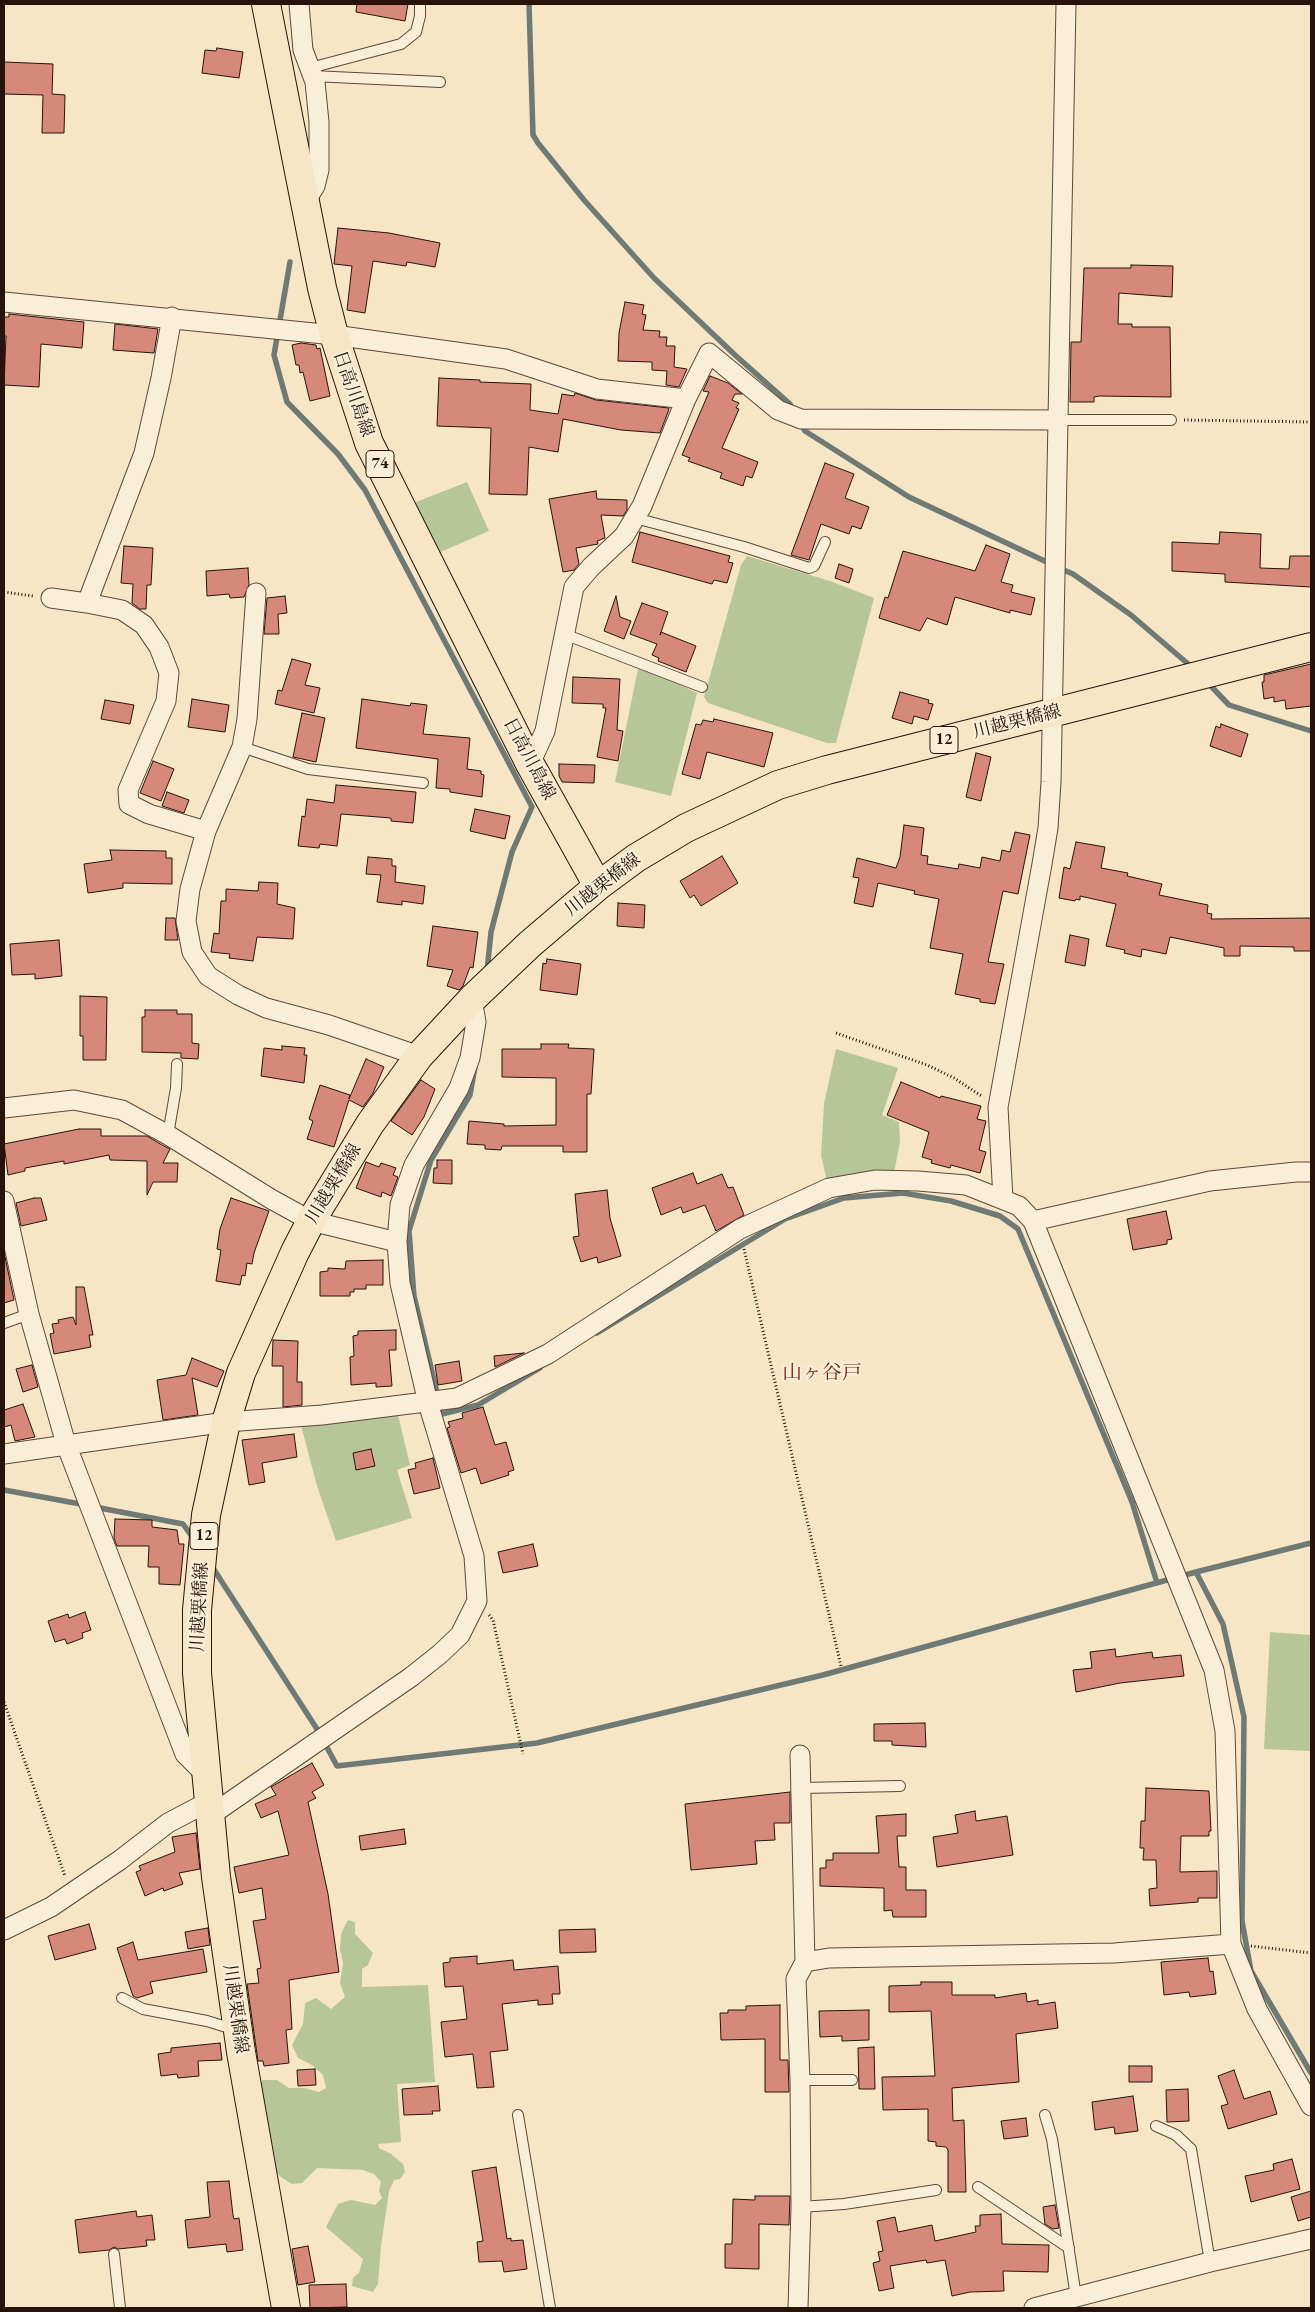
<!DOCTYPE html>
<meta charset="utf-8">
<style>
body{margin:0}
#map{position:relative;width:1315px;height:2312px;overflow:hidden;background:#f6e6c5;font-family:"EB Garamond",serif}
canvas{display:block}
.frame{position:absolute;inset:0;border:5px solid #28130b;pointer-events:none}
</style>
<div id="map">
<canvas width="1315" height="2312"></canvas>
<div class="frame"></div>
</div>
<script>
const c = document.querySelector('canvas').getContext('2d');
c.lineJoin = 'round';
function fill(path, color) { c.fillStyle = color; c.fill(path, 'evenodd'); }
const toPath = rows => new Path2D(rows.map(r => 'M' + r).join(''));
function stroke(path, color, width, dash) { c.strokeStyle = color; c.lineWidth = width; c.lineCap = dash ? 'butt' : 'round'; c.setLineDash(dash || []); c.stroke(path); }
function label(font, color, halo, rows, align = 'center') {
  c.font = font + ' "EB Garamond","Noto Serif JP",serif'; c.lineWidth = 4.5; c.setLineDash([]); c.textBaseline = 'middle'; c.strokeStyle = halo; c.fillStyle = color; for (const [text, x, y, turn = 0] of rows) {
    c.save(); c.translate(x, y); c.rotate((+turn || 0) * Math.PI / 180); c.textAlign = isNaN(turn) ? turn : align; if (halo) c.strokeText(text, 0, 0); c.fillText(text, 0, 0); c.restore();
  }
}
fill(toPath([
 [467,482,489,531,436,554,411,504],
 [747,556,830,581,874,598,836,743,827,743,708,703,704,697,741,565],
 [638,669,670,680,697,693,671,796,615,782],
 [836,1049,898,1068,882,1115,899,1122,900,1142,894,1173,827,1180,821,1156,824,1104],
 [398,1415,410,1465,397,1470,412,1518,336,1541,317,1486,301,1425],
 [1270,1632,1311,1635,1311,1751,1264,1749],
 [348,1920,355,1922,355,1934,373,1953,368,1965,362,1969,362,1987,428,1985,435,2082,397,2084,401,2142,378,2144,379,2148,391,2154,403,2164,405,2172,400,2179,394,2180,389,2191,381,2246,378,2284,373,2292,352,2286,353,2278,359,2273,363,2259,326,2227,338,2204,351,2200,375,2205,382,2198,379,2191,381,2182,374,2174,363,2170,317,2168,302,2183,292,2184,282,2178,276,2172,271,2158,256,2086,263,2080,277,2080,289,2088,304,2088,319,2092,326,2088,323,2075,312,2065,298,2058,292,2045,303,2024,305,2003,316,1998,331,2009,345,1997,340,1983,343,1963,340,1950,341,1934]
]), '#b7c698');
stroke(toPath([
 [529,4,533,135,538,143,584,200,654,278,735,355,790,404,794,412],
 [290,262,274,355,287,402,338,454,365,490,532,807,512,852,491,932,487,971],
 [800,422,805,431,909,497,1051,564],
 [1059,568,1073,574,1131,615,1194,669],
 [1207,682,1229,705,1311,731],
 [475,1067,470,1095,431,1160,409,1231,414,1296,442,1414,478,1405,540,1368],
 [597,1333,785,1219,844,1198,903,1193,951,1201,1000,1216,1018,1229,1132,1502,1157,1583],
 [4,1490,86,1505],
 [95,1507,183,1524,195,1541],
 [211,1565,317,1729,337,1766,537,1743,823,1675,1196,1572,1311,1543],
 [1196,1572,1223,1624,1244,1717,1242,1921,1251,1971,1311,2073]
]), '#6f7a75', 5.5);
const building = toPath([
 [357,4,408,4,405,21,356,12,357,4],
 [217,48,243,52,239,78,202,73,205,50,216,51,217,48],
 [4,62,53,64,52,94,65,95,64,133,42,133,43,95,4,94,4,62],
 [338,228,389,233,440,243,435,267,407,262,406,266,373,261,365,313,347,310,352,266,334,264,338,228],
 [1131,265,1173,266,1172,297,1119,293,1118,324,1132,324,1132,327,1170,327,1171,397,1099,396,1094,397,1094,402,1070,402,1071,342,1081,342,1084,268,1131,268,1131,265],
 [625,302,644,305,642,314,646,315,643,330,660,331,659,337,667,337,666,346,675,346,674,367,687,369,679,387,666,385,667,371,652,370,652,362,618,361,619,333,625,302],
 [9,314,84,322,82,348,41,344,39,387,4,385,6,336,4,336,4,317,9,317,9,314],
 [115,324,158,329,154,353,113,350,115,324],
 [301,343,316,345,317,349,320,348,330,396,310,401,303,372,300,373,299,365,296,365,292,345,301,343],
 [710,376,728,383,742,394,735,394,732,400,739,403,736,408,739,409,722,448,758,462,752,478,746,476,743,486,720,478,722,473,688,461,690,458,682,455,709,392,703,391,710,376],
 [439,378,480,380,480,382,531,384,530,410,558,414,562,394,574,396,575,393,596,400,669,408,668,412,660,433,621,430,563,419,558,452,529,447,527,495,489,494,491,428,437,426,439,378],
 [825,463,854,474,845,498,869,507,861,529,852,526,849,534,821,524,809,560,791,555,825,463],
 [596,491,597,499,627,500,627,510,623,516,601,515,605,538,597,541,598,544,576,548,579,564,574,570,563,572,549,499,596,491],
 [640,532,730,556,728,562,733,563,727,583,714,580,712,584,632,562,640,532],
 [1220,532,1261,534,1260,568,1289,569,1290,556,1311,556,1311,587,1225,582,1225,574,1172,571,1172,542,1219,544,1220,532],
 [986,545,1010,554,1001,582,1013,585,1011,592,1035,598,1031,615,1010,610,1010,613,955,597,947,625,927,618,920,631,879,618,885,597,888,598,903,551,975,571,986,545],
 [124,546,153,548,151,585,147,585,146,609,140,609,132,603,133,584,121,583,124,546],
 [839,564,853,569,849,583,835,578,839,564],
 [248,568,249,585,244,597,230,598,229,594,207,596,206,571,248,568],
 [285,596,287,613,278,614,279,634,264,634,267,598,285,596],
 [616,596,620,617,631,621,624,639,604,631,616,596],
 [642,603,668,612,660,635,661,632,696,646,686,672,658,661,659,658,652,655,657,644,630,634,642,603],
 [292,659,311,664,305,685,320,688,314,713,275,704,278,690,282,691,292,659],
 [1311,664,1311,706,1286,709,1285,700,1274,702,1274,697,1264,699,1262,682,1264,682,1264,675,1311,664],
 [573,677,620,679,617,730,623,731,618,761,597,757,606,708,603,708,603,704,572,703,573,677],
 [900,692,929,700,928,703,933,704,928,720,914,716,912,724,892,718,900,692],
 [192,699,229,705,225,732,188,727,192,699],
 [362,699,410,706,411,703,427,705,423,734,470,738,467,769,481,771,481,774,484,775,482,797,450,792,450,789,436,788,438,759,356,748,362,699],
 [105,700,134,705,130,724,101,719,105,700],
 [302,713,325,718,316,762,293,757,302,713],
 [714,719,773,733,764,767,707,752,700,779,682,774,696,724,701,725,703,720,713,722,714,719],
 [1221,724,1248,734,1241,757,1210,746,1216,726,1220,728,1221,724],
 [976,753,991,757,981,801,966,797,976,753],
 [153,761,174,769,161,801,140,793,153,761],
 [559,764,595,765,594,783,562,782,559,776,559,764],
 [336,785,416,792,413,823,391,821,391,818,341,814,337,846,320,844,319,848,298,846,302,816,305,817,307,799,334,803,336,785],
 [167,792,189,800,184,813,162,806,167,792],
 [475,809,510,816,505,839,470,831,475,809],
 [904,825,924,828,921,855,928,856,927,864,958,869,959,864,980,868,982,857,1000,861,1002,850,1010,852,1015,832,1030,835,1018,894,1003,891,988,962,1004,964,995,1004,980,1002,980,999,955,994,963,954,930,948,939,899,914,894,915,891,878,883,873,907,854,903,859,878,853,877,857,858,896,868,900,857,904,825],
 [1076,842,1105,847,1101,868,1128,873,1127,876,1162,884,1159,895,1208,905,1207,913,1212,914,1211,919,1311,918,1311,951,1294,951,1294,947,1240,946,1240,956,1224,956,1224,948,1170,937,1166,954,1142,949,1141,957,1124,953,1125,950,1106,946,1116,904,1080,896,1080,900,1076,899,1075,901,1059,898,1064,867,1070,869,1076,842],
 [110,850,166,851,166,858,172,858,172,884,123,883,123,888,88,893,84,864,112,860,110,850],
 [722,856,738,883,701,906,694,895,690,898,680,881,722,856],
 [368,857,392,859,392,866,396,866,395,882,425,886,423,904,402,901,402,905,377,902,381,875,366,874,368,857],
 [259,882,278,883,277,904,295,908,293,939,257,937,253,961,229,958,230,954,211,952,214,933,219,934,221,901,226,901,226,889,258,891,259,882],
 [618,903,645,905,644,928,617,926,618,903],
 [166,918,175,918,178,940,165,940,166,918],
 [433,926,478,932,473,968,470,967,463,986,459,990,447,986,453,970,427,966,433,926],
 [1070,935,1089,939,1085,966,1065,962,1070,935],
 [59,940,62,976,35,979,35,974,12,975,10,944,59,940],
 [547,959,581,964,577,995,540,990,543,963,546,964,547,959],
 [80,996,107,997,106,1060,83,1060,83,1036,80,1036,80,996],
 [145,1010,177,1010,177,1014,192,1014,192,1043,199,1044,198,1059,181,1058,181,1053,142,1052,142,1017,145,1017,145,1010],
 [541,1044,569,1044,568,1048,594,1049,591,1094,587,1094,587,1152,563,1152,563,1146,502,1146,501,1150,485,1149,485,1145,467,1144,469,1121,504,1124,504,1126,556,1125,556,1078,502,1077,502,1049,541,1049,541,1044],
 [282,1046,305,1048,304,1055,307,1055,304,1083,261,1076,264,1048,282,1050,282,1046],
 [366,1059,384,1067,373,1093,363,1107,349,1100,334,1147,307,1139,313,1121,309,1119,320,1085,350,1095,349,1099,366,1059],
 [421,1080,435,1089,424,1117,412,1135,391,1121,421,1080],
 [901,1082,940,1098,941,1096,981,1106,977,1119,986,1121,979,1150,986,1152,980,1173,951,1165,950,1168,931,1163,932,1160,922,1157,929,1132,887,1115,901,1082],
 [79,1129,101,1129,101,1136,147,1136,162,1145,170,1149,163,1163,178,1163,177,1182,153,1182,147,1195,147,1161,110,1160,109,1155,64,1164,64,1161,25,1168,25,1171,8,1175,4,1144,79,1129],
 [437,1160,452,1160,452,1184,433,1183,434,1168,437,1168,437,1160],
 [366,1162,379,1167,381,1163,396,1168,393,1175,398,1177,391,1196,382,1192,381,1197,356,1188,366,1162],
 [693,1173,697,1184,722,1174,728,1188,733,1187,744,1215,716,1231,705,1205,683,1213,681,1207,661,1215,652,1188,693,1173],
 [607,1190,610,1218,621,1256,598,1263,597,1257,581,1262,573,1237,579,1236,575,1194,607,1190],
 [34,1198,41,1198,47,1220,21,1226,16,1203,34,1198],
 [231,1198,269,1211,254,1253,252,1264,247,1263,245,1276,242,1275,240,1285,216,1281,221,1250,217,1249,220,1229,231,1198],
 [1166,1211,1172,1239,1167,1240,1167,1244,1133,1250,1127,1219,1166,1211],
 [4,1252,14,1300,4,1303,4,1252],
 [383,1260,383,1285,366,1285,366,1289,354,1289,354,1292,350,1292,350,1296,320,1296,320,1272,328,1271,328,1268,345,1269,346,1261,383,1260],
 [76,1287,84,1287,93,1335,89,1335,91,1347,54,1354,50,1334,54,1333,52,1324,59,1323,58,1320,73,1317,76,1325,76,1287],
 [396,1330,396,1350,389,1350,392,1386,376,1387,376,1383,351,1385,350,1357,354,1356,353,1336,358,1335,358,1331,396,1330],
 [273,1340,298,1341,297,1382,302,1382,302,1405,283,1407,283,1366,272,1366,273,1340],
 [524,1353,495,1367,494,1356,524,1353],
 [192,1358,224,1371,217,1387,192,1378,198,1415,163,1420,157,1380,186,1375,192,1358],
 [459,1361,462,1381,438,1385,435,1365,459,1361],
 [32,1365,38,1387,23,1392,16,1369,32,1365],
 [23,1404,35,1437,15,1441,11,1425,4,1427,4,1410,23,1404],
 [483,1407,495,1445,506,1442,514,1470,508,1472,509,1475,481,1484,476,1468,461,1473,447,1428,450,1427,448,1422,463,1418,462,1413,483,1407],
 [294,1434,297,1457,262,1463,265,1482,249,1485,242,1440,294,1434],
 [371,1449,375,1466,356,1470,353,1453,371,1449],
 [433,1458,440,1488,414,1494,408,1470,416,1468,415,1463,433,1458],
 [115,1519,152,1520,152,1527,177,1530,179,1544,184,1544,180,1585,159,1584,159,1567,148,1567,149,1546,117,1546,114,1538,115,1519],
 [533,1544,538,1566,503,1573,498,1552,533,1544],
 [85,1612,91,1630,82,1633,83,1638,67,1644,65,1639,55,1642,48,1621,68,1614,69,1618,85,1612],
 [1115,1649,1116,1657,1152,1652,1153,1658,1181,1655,1184,1676,1120,1683,1076,1692,1073,1670,1092,1668,1090,1652,1115,1649],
 [925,1723,926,1747,892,1745,892,1741,874,1741,874,1724,925,1723],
 [312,1763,324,1785,312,1792,316,1798,308,1802,328,1894,339,1972,289,1980,292,2029,286,2030,289,2063,264,2066,263,2061,258,2061,247,1984,259,1983,257,1969,261,1968,253,1921,266,1919,262,1888,239,1893,234,1867,289,1855,278,1811,261,1818,255,1804,276,1795,271,1787,312,1763],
 [1146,1788,1209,1791,1211,1831,1209,1831,1209,1836,1181,1836,1180,1872,1217,1871,1217,1898,1198,1898,1198,1902,1150,1906,1149,1889,1157,1888,1156,1860,1143,1860,1144,1848,1140,1848,1141,1821,1145,1821,1146,1788],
 [790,1792,790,1823,774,1823,775,1840,755,1841,757,1864,691,1870,685,1804,790,1792],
 [975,1811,976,1821,1007,1816,1013,1855,937,1867,933,1837,958,1833,955,1815,975,1811],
 [906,1814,906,1836,897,1836,899,1867,906,1867,906,1890,926,1890,926,1917,893,1917,892,1910,884,1911,884,1888,820,1886,820,1868,826,1868,826,1860,833,1860,833,1853,879,1853,876,1816,906,1814],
 [404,1829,406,1844,361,1850,359,1836,404,1829],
 [196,1833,200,1869,179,1873,183,1884,164,1891,163,1888,145,1896,136,1872,141,1870,139,1866,175,1852,172,1837,196,1833],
 [89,1924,96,1949,55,1960,48,1936,89,1924],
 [208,1928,210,1945,188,1949,185,1932,208,1928],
 [595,1929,596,1952,560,1953,559,1930,595,1929],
 [133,1942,138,1960,203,1949,207,1972,150,1982,153,1993,137,1998,133,1996,117,1948,133,1942],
 [477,1956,477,1964,513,1960,514,1970,558,1966,560,1994,552,1994,553,2004,538,2005,538,2000,502,2004,508,2050,490,2052,494,2087,477,2088,473,2054,445,2057,441,2022,467,2019,463,1986,445,1987,443,1963,450,1962,450,1958,477,1956],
 [1208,1958,1210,1972,1213,1971,1216,1994,1190,1997,1189,1992,1164,1995,1161,1962,1208,1958],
 [921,1982,952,1982,952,1995,995,1995,995,1998,1026,1993,1027,2002,1038,2000,1038,2005,1055,2002,1058,2028,1016,2034,1019,2082,952,2088,953,2121,964,2120,966,2192,948,2192,948,2150,946,2147,936,2146,936,2142,928,2141,928,2109,883,2110,882,2077,935,2076,931,2011,889,2012,889,1986,921,1985,921,1982],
 [780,2005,780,2060,788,2060,789,2092,765,2092,765,2039,721,2040,720,2013,728,2013,728,2010,746,2010,746,2006,780,2005],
 [869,2010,869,2040,842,2041,842,2036,820,2037,819,2011,869,2010],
 [220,2043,222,2060,198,2061,199,2076,178,2078,177,2074,161,2076,158,2054,171,2052,171,2048,220,2043],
 [874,2047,875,2089,859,2089,858,2048,874,2047],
 [1129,2066,1152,2066,1152,2082,1129,2082,1129,2066],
 [315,2069,316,2085,298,2086,297,2070,315,2069],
 [1234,2070,1244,2099,1270,2091,1277,2114,1228,2129,1221,2106,1228,2104,1218,2076,1234,2070],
 [438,2086,440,2111,432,2111,433,2114,404,2115,402,2089,438,2086],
 [1188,2089,1189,2121,1167,2122,1166,2090,1188,2089],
 [1133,2096,1138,2131,1115,2134,1114,2127,1095,2130,1092,2102,1133,2096],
 [1026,2118,1028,2136,1004,2139,1001,2121,1026,2118],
 [1292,2159,1300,2189,1251,2202,1245,2176,1274,2170,1273,2164,1292,2159],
 [496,2167,507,2239,511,2238,511,2241,523,2240,527,2269,504,2272,502,2261,479,2262,477,2242,483,2241,472,2171,496,2167],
 [229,2181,233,2215,234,2219,239,2218,243,2250,227,2252,226,2244,188,2248,185,2220,210,2217,207,2182,229,2181],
 [1311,2191,1311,2217,1298,2221,1291,2197,1311,2191],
 [755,2196,790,2196,789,2225,759,2224,759,2269,725,2268,725,2244,732,2244,733,2199,755,2200,755,2196],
 [1055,2205,1059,2228,1053,2229,1045,2224,1043,2207,1055,2205],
 [136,2211,137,2217,152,2215,155,2240,146,2240,147,2246,118,2249,114,2247,109,2250,79,2253,75,2220,136,2211],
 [1001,2214,1002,2244,1049,2245,1048,2272,1003,2271,1004,2291,970,2292,952,2296,945,2260,927,2263,926,2260,890,2266,894,2288,879,2291,873,2263,880,2261,878,2252,883,2251,877,2221,895,2217,898,2232,932,2225,935,2241,976,2232,975,2226,980,2226,980,2215,1001,2214],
 [308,2246,315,2282,298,2285,292,2249,308,2246],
 [346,2284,347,2307,310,2308,309,2285,346,2284]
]);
fill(building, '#d6887b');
stroke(building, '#28130b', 1);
const lane = toPath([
 [310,68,401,44,416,32,420,16,420,4],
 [312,76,440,82],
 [1057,420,1171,420],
 [635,518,744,547,809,568,814,566,825,542],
 [564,634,702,687],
 [242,747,308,769,423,783],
 [168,1135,176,1088,177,1064],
 [4,1323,29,1314],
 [801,1788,900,1786],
 [122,1998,143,2009,207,2021,236,2030],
 [800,2080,852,2080],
 [518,2115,550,2308],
 [1045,2115,1052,2139,1076,2297],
 [1156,2126,1176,2135,1191,2149,1210,2262],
 [978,2187,1069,2248],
 [801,2207,844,2204,936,2190],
 [114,2254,120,2308]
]);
const street = toPath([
 [299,4,303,50,315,82,319,122,319,170,315,186,306,200],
 [4,302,334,335,506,359,597,389,686,399],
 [256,593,247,719,242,747,206,831,190,889,186,921,192,952,208,976,238,995,266,1008,329,1025,419,1056],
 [51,598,87,603,122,610,144,625,159,647,169,673,166,701,128,790,129,804,149,814,206,831],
 [87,603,144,453,161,378,172,317],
 [530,764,545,731,574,587,591,567,624,536,642,506,686,399,709,353,778,410,801,419,1057,420],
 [4,1108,74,1100,122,1110,168,1135,271,1199,311,1221,397,1242],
 [1003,1199,998,1107,1042,864,1048,828,1051,782,1066,4],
 [4,1201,29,1314,66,1444,185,1754,205,1774],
 [1033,1221,1210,1181,1296,1172,1311,1172],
 [4,1454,226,1422,322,1415,457,1398,548,1354,740,1229,829,1188,875,1180,918,1181,966,1185,1019,1206,1033,1221,1214,1670,1225,1731,1231,1944,1257,2009,1311,2106],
 [800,1755,805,1962],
 [211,1815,411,1677,440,1654,460,1635,477,1601,474,1556,428,1403,400,1283,397,1242,400,1205,414,1165,459,1088,470,1058,476,1022,472,999],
 [4,1930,51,1907,120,1860,168,1823,208,1802],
 [798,2308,801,2207,800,2080,796,1979,805,1962,829,1958,1114,1953,1231,1944],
 [1034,2308,1210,2262,1311,2239]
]);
const primary = toPath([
 [266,4,322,288,334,335,369,443,530,764,598,886],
 [286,2308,241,2052,216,1877,197,1673,197,1610,206,1515,226,1422,241,1373,295,1252,311,1221,370,1124,419,1056,472,999,530,944,598,886,636,858,686,828,778,785,827,770,1311,647]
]);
stroke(lane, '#5c483a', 12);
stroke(street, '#5c483a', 21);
stroke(primary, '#28130b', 30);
stroke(toPath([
 [1184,420,1311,422],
 [4,592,33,596],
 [836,1033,927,1065,954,1078,983,1097],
 [744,1249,841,1666],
 [489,1615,493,1620,523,1754],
 [4,1702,65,1876],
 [1251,1946,1311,1953]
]), '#28130b', 3, [1, 2.5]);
stroke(lane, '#f9efd9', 10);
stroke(street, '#f9efd9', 19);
stroke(primary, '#f6e6c5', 28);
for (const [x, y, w] of [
 [380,464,28],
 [944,740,28],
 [204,1536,28]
]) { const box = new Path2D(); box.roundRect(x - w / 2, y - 13.5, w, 27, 4); c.fillStyle = '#f9efd9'; c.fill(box); stroke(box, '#28130b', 1); }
label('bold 16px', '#28130b', null, [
 ["74",380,464],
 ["12",944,740],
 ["12",204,1536]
]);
label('18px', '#28130b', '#f9efd9', [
 ["日高川島線",353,394,71],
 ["川越栗橋線",1017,722,-14],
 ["日高川島線",529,759,62],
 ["川越栗橋線",603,885,-38],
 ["川越栗橋線",334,1184,-59],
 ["川越栗橋線",200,1607,-87],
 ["川越栗橋線",235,2009,82]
]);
label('20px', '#7a1f14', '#f9efd9', [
 ["山ヶ谷戸",822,1374]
]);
</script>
